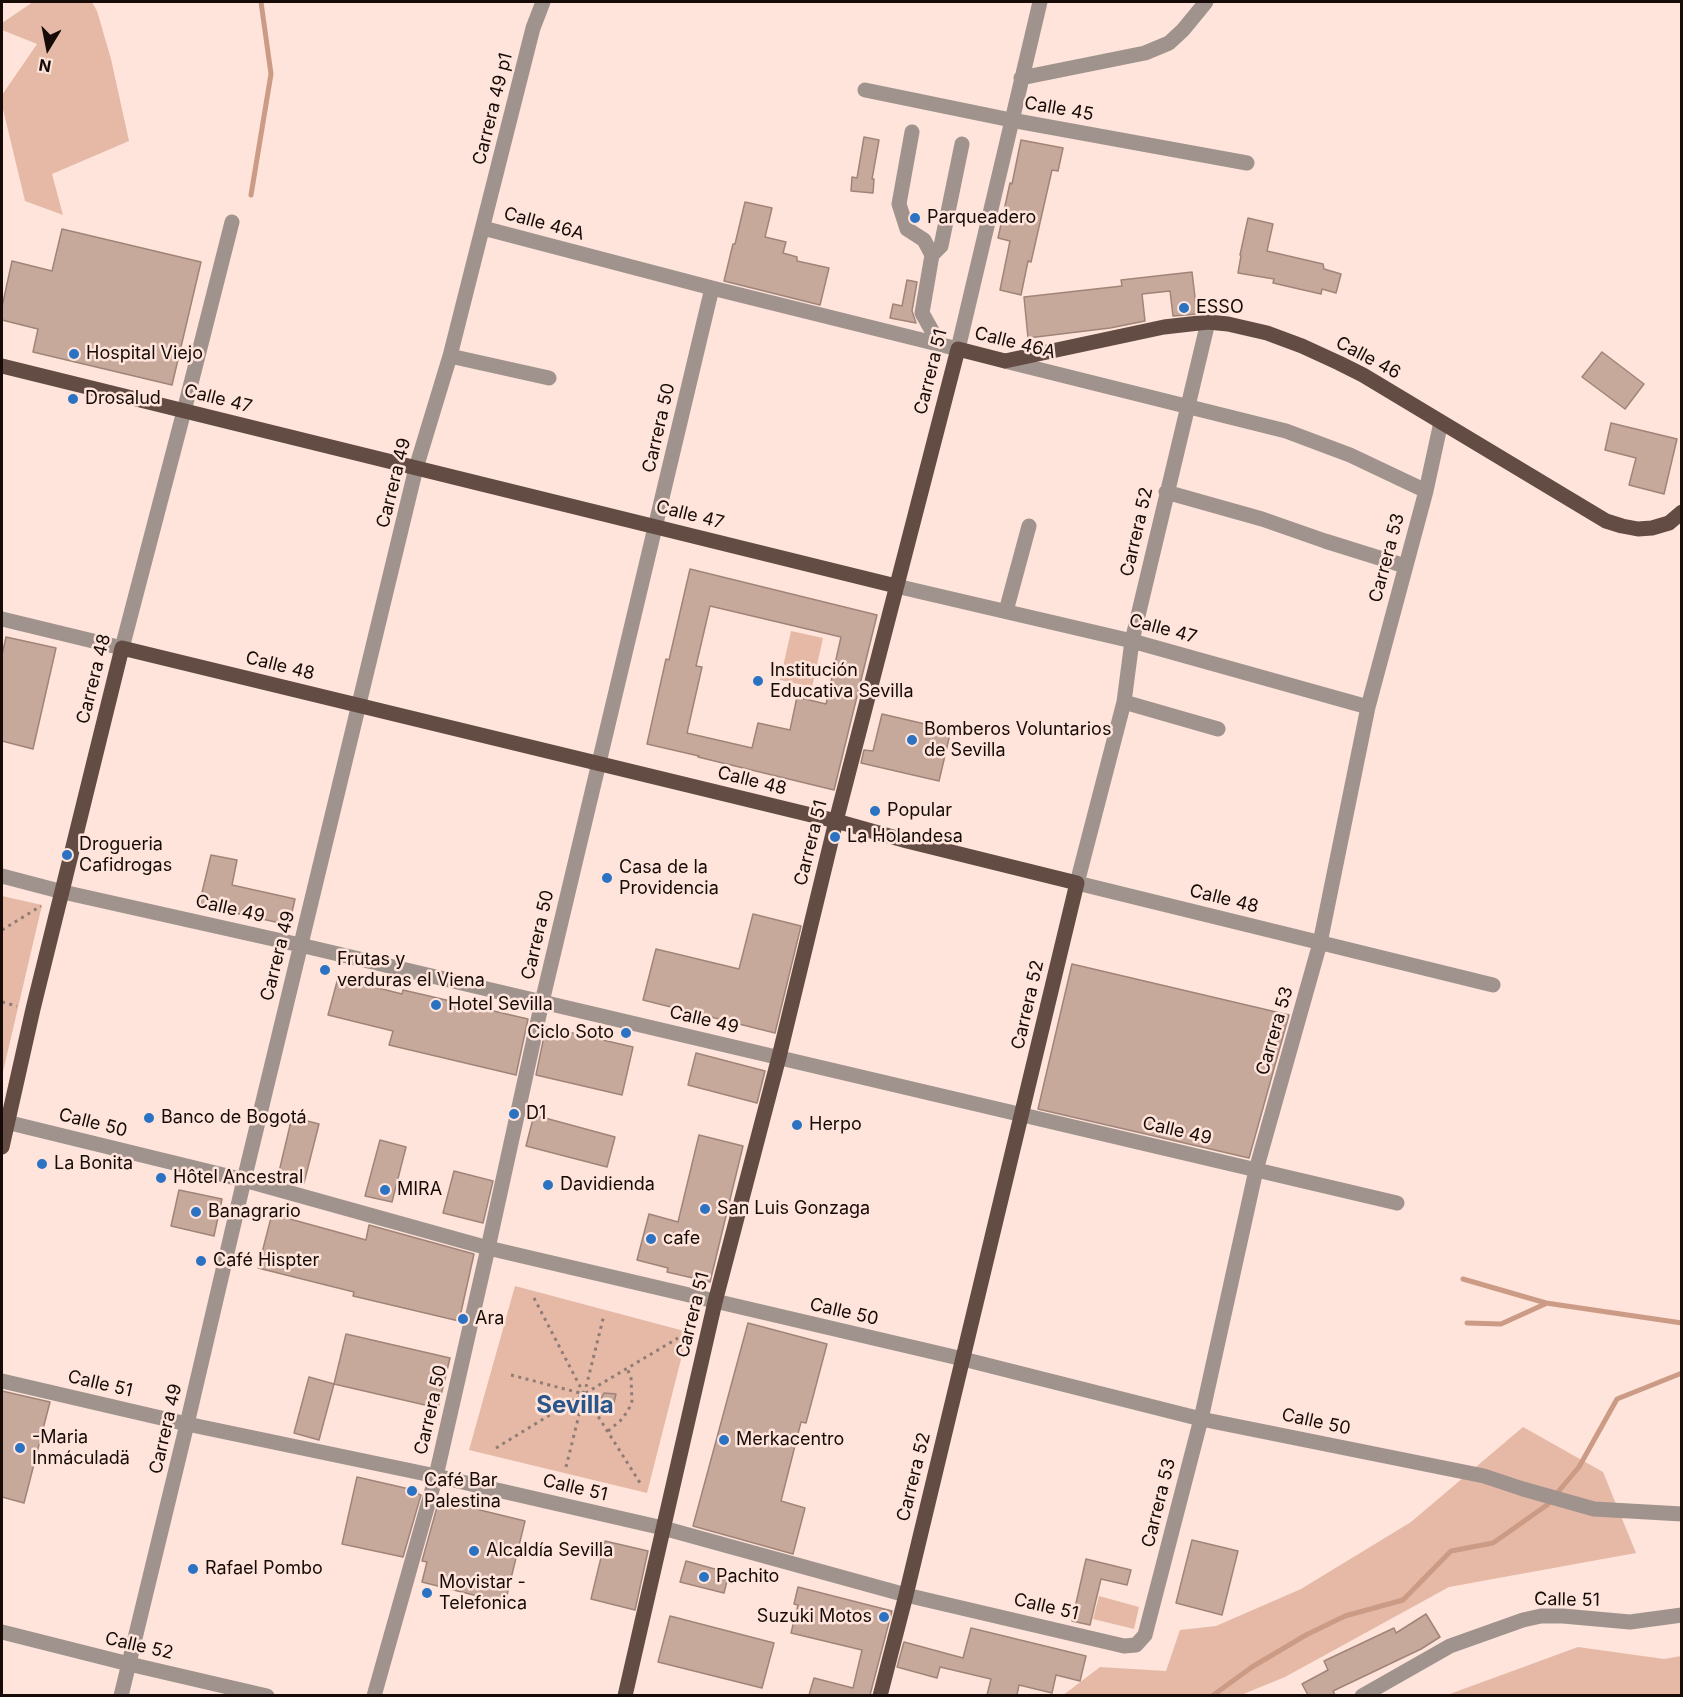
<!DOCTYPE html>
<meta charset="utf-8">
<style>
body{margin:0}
#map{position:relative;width:1683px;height:1697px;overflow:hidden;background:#fee4da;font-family:Inter,sans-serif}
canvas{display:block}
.frame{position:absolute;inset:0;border:3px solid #160b07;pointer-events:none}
.north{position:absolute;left:18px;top:18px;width:60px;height:60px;-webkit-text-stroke:4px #fee4da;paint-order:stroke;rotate:190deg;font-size:16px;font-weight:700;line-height:24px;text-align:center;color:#160b07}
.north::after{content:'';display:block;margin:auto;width:21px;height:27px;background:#160b07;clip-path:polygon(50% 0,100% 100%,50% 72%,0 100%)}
</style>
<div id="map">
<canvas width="1683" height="1697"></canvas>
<div class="frame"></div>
<div class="north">N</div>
</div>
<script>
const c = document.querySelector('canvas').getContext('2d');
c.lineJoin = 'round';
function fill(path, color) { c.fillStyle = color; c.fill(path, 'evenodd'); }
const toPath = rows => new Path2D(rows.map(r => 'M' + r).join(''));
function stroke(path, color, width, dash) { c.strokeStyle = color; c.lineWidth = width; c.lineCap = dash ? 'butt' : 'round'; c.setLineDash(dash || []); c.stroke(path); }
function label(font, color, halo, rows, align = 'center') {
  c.font = font + ' Inter,sans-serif'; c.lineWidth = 5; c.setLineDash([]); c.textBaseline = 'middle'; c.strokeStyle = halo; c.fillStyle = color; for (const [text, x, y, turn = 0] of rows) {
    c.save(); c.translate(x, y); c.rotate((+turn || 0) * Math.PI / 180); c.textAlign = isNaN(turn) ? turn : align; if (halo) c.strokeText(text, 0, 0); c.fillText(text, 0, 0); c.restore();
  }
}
fill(toPath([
 [33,2,92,2,97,11,111,59,129,141,52,174,63,215,25,201,2,105,2,95,37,44,2,30,2,23],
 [791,631,823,638,812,687,780,680],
 [2,896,42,905,2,1076],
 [515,1286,688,1332,647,1493,469,1450],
 [1523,1427,1603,1472,1636,1553,1449,1587,1285,1677,1241,1695,1062,1696,1100,1667,1166,1671,1180,1630,1216,1626,1301,1589,1411,1522],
 [1099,1596,1139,1607,1134,1629,1093,1619],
 [1578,1647,1664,1659,1681,1656,1681,1695,1447,1695]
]), '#e6b9a6');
stroke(toPath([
 [251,195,271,74,261,2],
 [1463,1279,1546,1303,1682,1323],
 [1467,1323,1501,1324,1545,1304],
 [1212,1696,1252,1667,1306,1635,1345,1616,1403,1600,1451,1551,1493,1543,1547,1505,1579,1467,1617,1399,1682,1373]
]), '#cc9b85', 5);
const building = toPath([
 [864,137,879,140,872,179,874,179,873,193,851,191,852,177,857,178,864,137],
 [1021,140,1063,148,1058,171,1052,170,1031,262,1028,261,1021,295,1000,290,1010,241,998,238,1010,183,1012,184,1021,140],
 [745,202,772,208,765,237,786,242,783,253,797,257,797,261,829,268,820,305,724,281,733,244,735,244,745,202],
 [1248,218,1273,224,1267,251,1323,264,1324,269,1341,274,1336,293,1322,289,1321,294,1273,283,1274,279,1238,273,1241,256,1240,255,1248,218],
 [62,229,201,262,172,385,33,352,38,329,2,320,2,307,12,261,52,271,62,229],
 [1192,272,1197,314,1173,316,1170,291,1142,294,1145,321,1110,328,1028,338,1024,297,1122,286,1121,280,1192,272],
 [907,280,917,282,912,311,916,323,890,318,893,304,902,306,907,280],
 [1602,352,1644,384,1625,409,1582,377,1602,352],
 [1611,423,1677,439,1664,494,1629,485,1636,458,1605,450,1611,423],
 [690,569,877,615,834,790,698,757,699,756,647,744,666,659,669,660,690,569],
 [710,606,841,637,826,704,797,697,790,730,758,723,752,748,687,733,702,667,696,666,710,606],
 [6,637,56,648,33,749,2,741,2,655,6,637],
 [882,714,951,730,939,781,861,763,864,750,873,751,882,714],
 [211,855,237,860,232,885,295,899,289,925,199,905,211,855],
 [753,914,801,926,775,1033,643,1000,656,949,739,969,753,914],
 [1072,964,1289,1015,1249,1158,1038,1109,1072,964],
 [338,978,402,994,403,990,528,1019,516,1075,389,1045,393,1031,328,1015,338,978],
 [546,1027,633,1047,622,1095,536,1075,546,1027],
 [696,1053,765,1071,757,1103,688,1085,696,1053],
 [534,1115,615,1137,607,1167,526,1146,534,1115],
 [292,1117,319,1124,304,1183,278,1176,292,1117],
 [699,1135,743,1146,710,1282,667,1272,668,1268,637,1260,649,1214,678,1222,699,1135],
 [380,1140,406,1147,392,1202,365,1196,380,1140],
 [454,1171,493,1181,483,1223,443,1213,454,1171],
 [179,1190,222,1199,214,1236,171,1226,179,1190],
 [272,1214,366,1240,369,1225,474,1254,459,1321,353,1296,354,1292,258,1268,272,1214],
 [748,1323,827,1344,806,1423,801,1422,781,1501,805,1508,793,1554,693,1526,748,1323],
 [346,1334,450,1358,438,1408,334,1384,346,1334],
 [309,1377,334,1384,319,1440,294,1433,309,1377],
 [2,1391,50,1402,24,1503,2,1497,2,1391],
 [604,1393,616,1394,612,1410,598,1404,604,1393],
 [357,1477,418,1491,418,1494,421,1495,403,1557,342,1544,357,1477],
 [439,1500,525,1521,505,1603,422,1582,427,1562,422,1561,439,1500],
 [1192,1540,1238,1551,1222,1615,1176,1603,1192,1540],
 [605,1541,648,1551,635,1610,591,1599,605,1541],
 [1086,1559,1131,1570,1127,1585,1101,1579,1090,1625,1072,1621,1086,1559],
 [686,1561,729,1573,724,1593,680,1582,686,1561],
 [798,1587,892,1611,870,1695,809,1695,814,1678,853,1688,862,1650,791,1633,798,1605,794,1604,798,1587],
 [1426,1614,1440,1637,1421,1649,1333,1691,1335,1695,1308,1695,1302,1684,1328,1670,1324,1661,1394,1628,1396,1633,1426,1614],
 [670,1616,774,1643,762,1688,658,1662,670,1616],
 [971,1628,1086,1656,1080,1681,1056,1675,1052,1693,1019,1685,1017,1695,987,1695,991,1679,940,1667,937,1678,897,1667,904,1642,963,1658,971,1628]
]);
fill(building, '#c7a99c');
stroke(building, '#a18478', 1.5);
stroke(toPath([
 [2,930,41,906],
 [2,1002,17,1006],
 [534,1298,584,1394,642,1486],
 [511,1375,584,1394],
 [608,1431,620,1421,628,1411,632,1401,631,1378,627,1368],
 [496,1448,584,1394,678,1338],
 [566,1467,604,1315]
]), '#8f7c75', 3, [3, 4.5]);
stroke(toPath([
 [1021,78,1145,53,1169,43,1183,30,1206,2],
 [865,90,1011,120,1247,163],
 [912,132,899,204,907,229,924,240,932,255],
 [483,228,712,288,958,349,1040,2],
 [1208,322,1132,641,1124,702,1077,883,1493,985],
 [940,345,922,313,932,255,941,246,962,144],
 [450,356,549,378],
 [1005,361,1286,431,1350,455,1426,491],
 [1166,492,1262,519,1325,541,1405,566],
 [896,586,1132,641,1368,707],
 [1006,611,1029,526],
 [2,619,122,648,184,411,232,222],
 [1124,702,1218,729],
 [2,876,63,892,300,945,1397,1203],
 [2,1121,244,1180,488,1248,963,1359,1201,1419,1484,1476,1523,1489,1594,1509,1682,1514],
 [2,1381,187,1424,436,1476,663,1528,906,1595,1124,1646,1136,1645,1145,1635,1201,1419,1256,1170,1320,943,1368,707,1426,491,1441,422],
 [2,1632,129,1664,267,1696],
 [121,1696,187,1424,244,1180,416,468,450,356,533,28,543,2],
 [374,1696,436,1476,488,1248,542,1002,712,288],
 [1362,1696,1450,1646,1523,1620,1541,1616,1563,1616,1630,1622,1682,1615]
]), '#a0938d', 15);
stroke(toPath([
 [2,366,896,586],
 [2,1147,33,1009,122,648,836,821,907,841,1077,883,906,1595,880,1696],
 [625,1696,715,1302,779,1057,836,821,958,349,1005,361,1164,327,1208,322,1228,324,1267,333,1302,346,1339,363,1363,375,1606,521,1622,526,1638,529,1652,528,1669,523,1682,512]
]), '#624c43', 15);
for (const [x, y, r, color] of [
 [915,218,6,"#2b72c3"],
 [1184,308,6,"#2b72c3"],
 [74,354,6,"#2b72c3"],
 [73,399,6,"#2b72c3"],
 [758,681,6,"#2b72c3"],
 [912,740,6,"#2b72c3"],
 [875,811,6,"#2b72c3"],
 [835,837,6,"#2b72c3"],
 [67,855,6,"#2b72c3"],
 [607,878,6,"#2b72c3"],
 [325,970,6,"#2b72c3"],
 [436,1005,6,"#2b72c3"],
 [626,1033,6,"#2b72c3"],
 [514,1114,6,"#2b72c3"],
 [149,1118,6,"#2b72c3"],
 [797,1125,6,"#2b72c3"],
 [42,1164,6,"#2b72c3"],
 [161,1178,6,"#2b72c3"],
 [548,1185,6,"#2b72c3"],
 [385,1190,6,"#2b72c3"],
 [705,1209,6,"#2b72c3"],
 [196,1212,6,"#2b72c3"],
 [651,1239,6,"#2b72c3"],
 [201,1261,6,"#2b72c3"],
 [463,1319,6,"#2b72c3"],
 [724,1440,6,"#2b72c3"],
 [20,1448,6,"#2b72c3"],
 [412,1491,6,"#2b72c3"],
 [474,1551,6,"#2b72c3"],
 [193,1569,6,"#2b72c3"],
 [704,1577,6,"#2b72c3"],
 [427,1593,6,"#2b72c3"],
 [884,1617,6,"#2b72c3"]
]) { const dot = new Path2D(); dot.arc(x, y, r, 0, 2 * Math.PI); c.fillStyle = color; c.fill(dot); stroke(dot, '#fee4da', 2); }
label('18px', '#160b07', '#fee4da', [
 ["Carrera 49 p1",493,109,-76],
 ["Calle 45",1059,109,10],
 ["Calle 46A",544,224,15],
 ["Calle 46A",1015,343,14],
 ["Calle 46",1368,358,28],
 ["Carrera 51",931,372,-76],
 ["Calle 47",218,399,14],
 ["Carrera 50",659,428,-77],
 ["Carrera 49",394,483,-76],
 ["Calle 47",690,515,14],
 ["Carrera 52",1137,532,-77],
 ["Carrera 53",1387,558,-75],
 ["Calle 47",1163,629,15],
 ["Calle 48",280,666,14],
 ["Carrera 48",94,679,-76],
 ["Calle 48",752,781,14],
 ["Carrera 51",811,843,-76],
 ["Calle 48",1224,899,14],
 ["Calle 49",230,909,13],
 ["Carrera 50",538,935,-77],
 ["Carrera 49",278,956,-76],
 ["Carrera 52",1028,1005,-77],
 ["Calle 49",704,1020,13],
 ["Carrera 53",1275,1031,-74],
 ["Calle 50",93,1123,14],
 ["Calle 49",1177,1131,13],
 ["Calle 50",844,1312,13],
 ["Carrera 51",693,1315,-76],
 ["Calle 51",100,1384,13],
 ["Carrera 50",431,1410,-77],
 ["Calle 50",1316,1422,12],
 ["Carrera 49",166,1429,-77],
 ["Carrera 52",914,1477,-76],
 ["Calle 51",575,1488,13],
 ["Carrera 53",1159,1503,-76],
 ["Calle 51",1567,1600,1],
 ["Calle 51",1046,1607,13],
 ["Calle 52",139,1646,13]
]);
label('18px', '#160b07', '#fee4da', [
 ["Parqueadero",927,218],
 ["ESSO",1196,308],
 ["Hospital Viejo",86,354],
 ["Drosalud",85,399],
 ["Institución",770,671],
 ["Educativa Sevilla",770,692],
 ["Bomberos Voluntarios",924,730],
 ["de Sevilla",924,751],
 ["Popular",887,811],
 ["La Holandesa",847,837],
 ["Drogueria",79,845],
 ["Cafidrogas",79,866],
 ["Casa de la",619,868],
 ["Providencia",619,889],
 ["Frutas y",337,960],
 ["verduras el Viena",337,981],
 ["Hotel Sevilla",448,1005],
 ["Ciclo Soto",614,1033,"right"],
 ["D1",526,1114],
 ["Banco de Bogotá",161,1118],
 ["Herpo",809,1125],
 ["La Bonita",54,1164],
 ["Hôtel Ancestral",173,1178],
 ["Davidienda",560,1185],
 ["MIRA",397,1190],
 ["San Luis Gonzaga",717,1209],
 ["Banagrario",208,1212],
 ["cafe",663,1239],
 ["Café Hispter",213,1261],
 ["Ara",475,1319],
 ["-Maria",32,1438],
 ["Inmáculadä",32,1459],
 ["Merkacentro",736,1440],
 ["Café Bar",424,1481],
 ["Palestina",424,1502],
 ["Alcaldía Sevilla",486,1551],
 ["Rafael Pombo",205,1569],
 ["Pachito",716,1577],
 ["Movistar -",439,1583],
 ["Telefonica",439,1604],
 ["Suzuki Motos",872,1617,"right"]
], 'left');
label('bold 24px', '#29558a', '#fee4da', [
 ["Sevilla",575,1406]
]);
</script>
